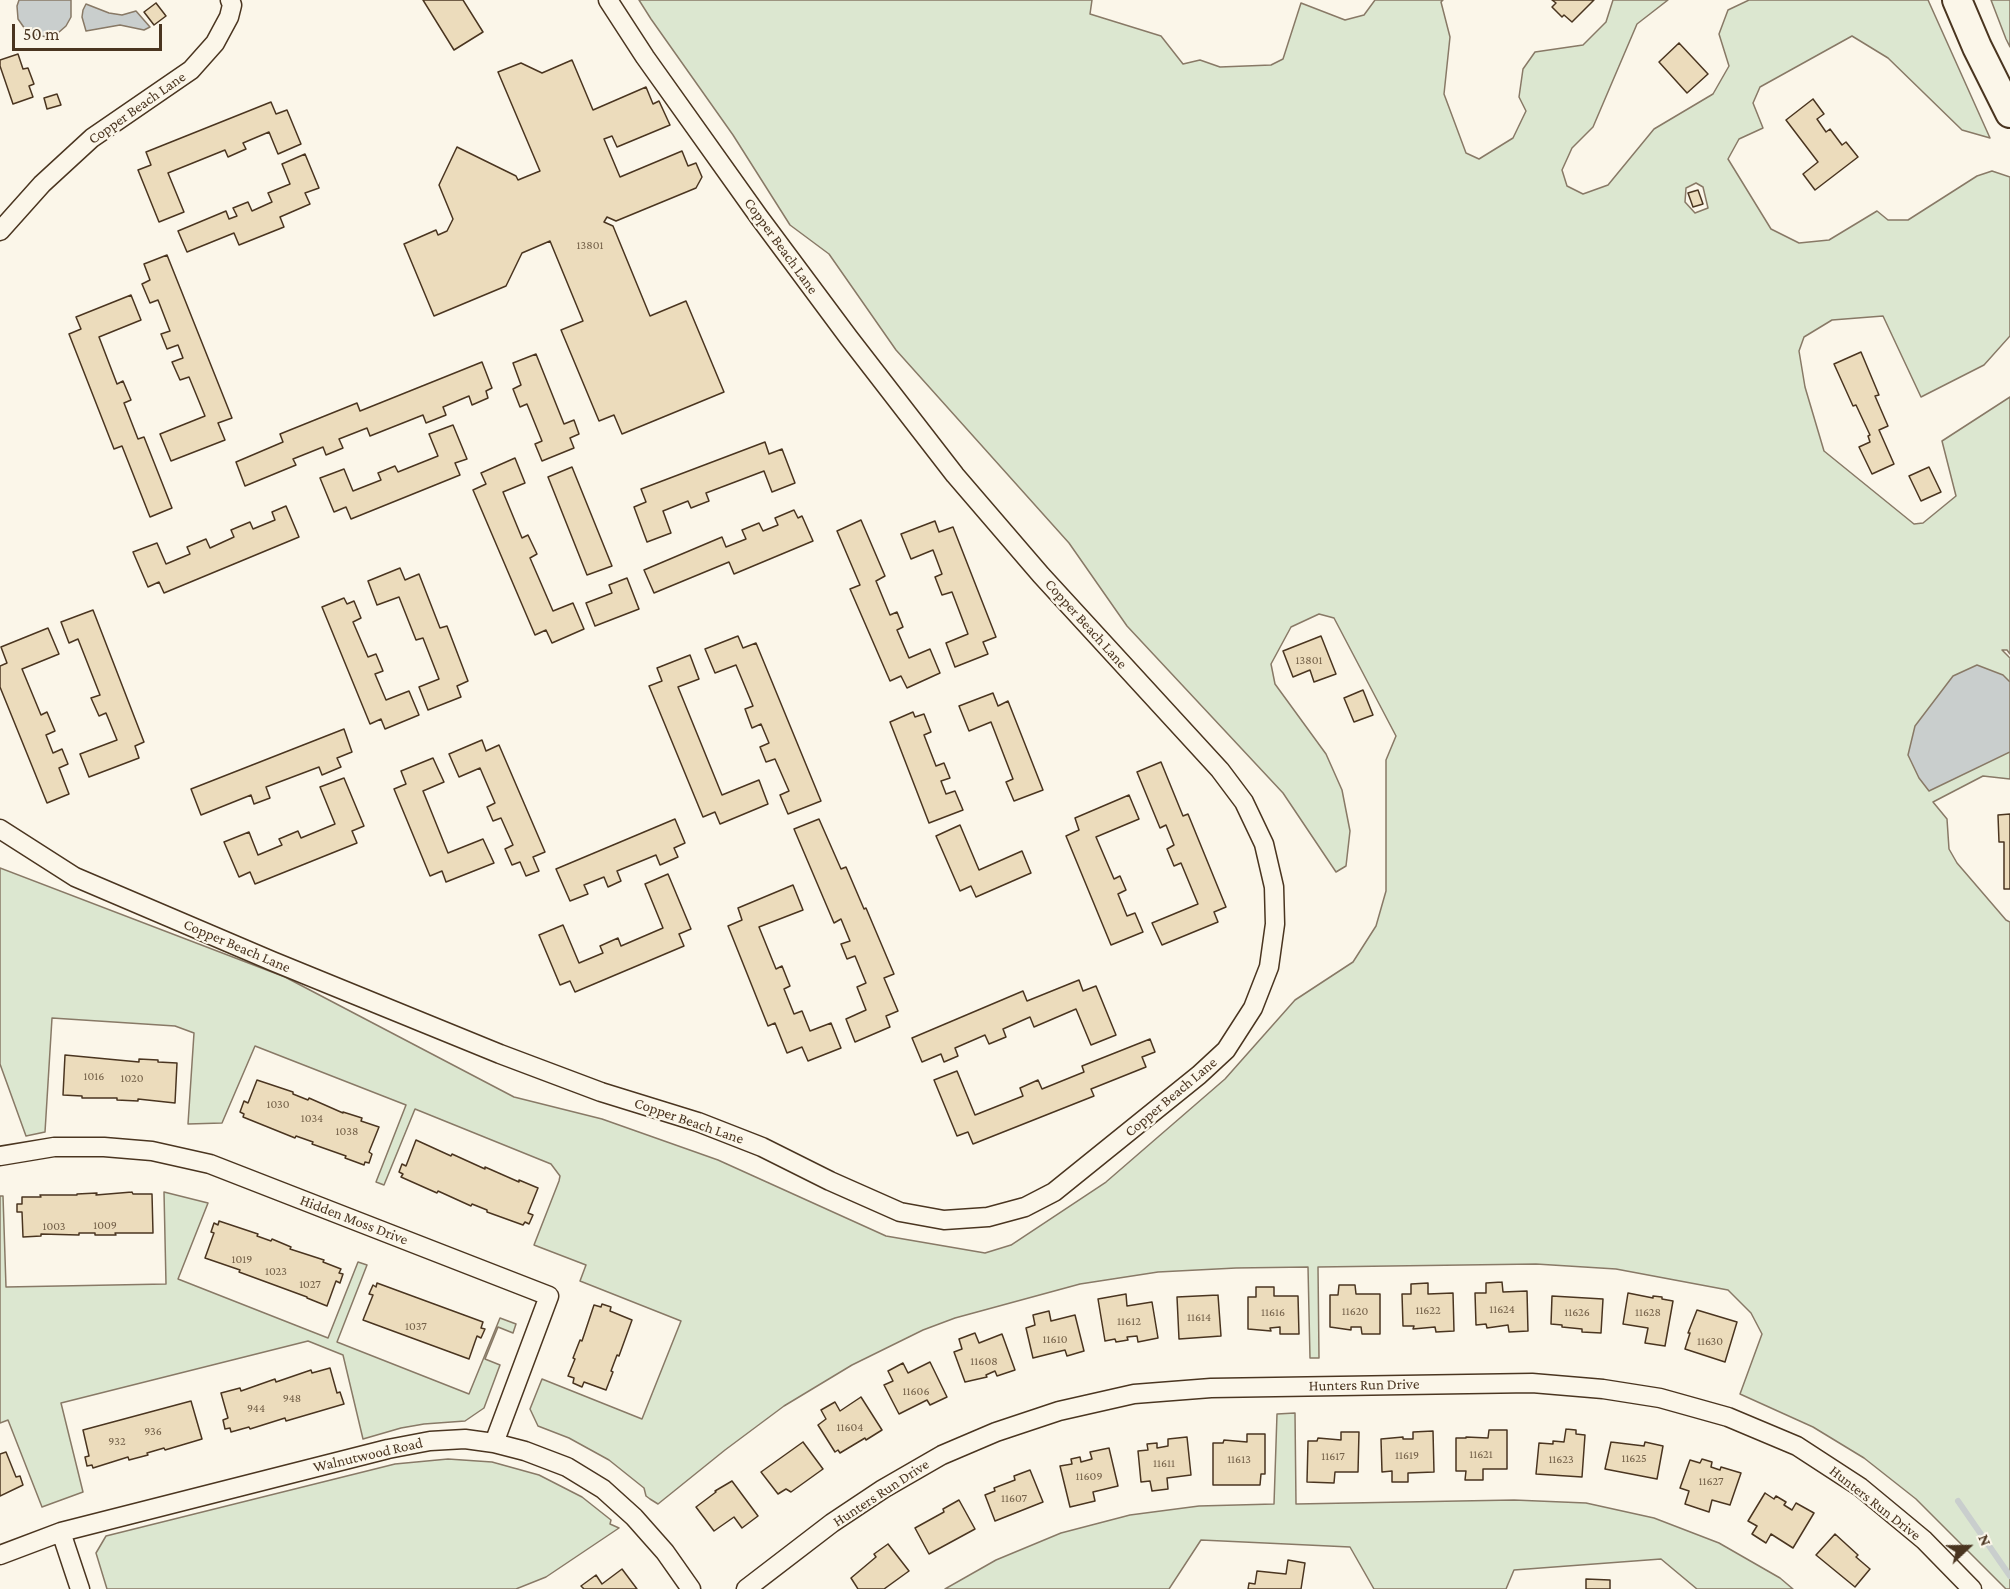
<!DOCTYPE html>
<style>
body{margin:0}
#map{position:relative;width:2010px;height:1589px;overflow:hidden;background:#fbf6e9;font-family:"Crimson Pro",serif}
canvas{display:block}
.north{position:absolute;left:1938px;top:1517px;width:60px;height:60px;-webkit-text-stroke:4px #fbf6e9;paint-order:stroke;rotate:68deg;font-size:16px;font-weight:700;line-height:24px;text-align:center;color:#4a3520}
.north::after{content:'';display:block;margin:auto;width:21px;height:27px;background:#4a3520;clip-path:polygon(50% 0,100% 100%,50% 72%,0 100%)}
.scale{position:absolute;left:12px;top:24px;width:150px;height:27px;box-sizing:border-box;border:3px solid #4a3520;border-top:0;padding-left:8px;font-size:18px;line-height:21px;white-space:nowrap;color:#4a3520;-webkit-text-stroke:4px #fbf6e9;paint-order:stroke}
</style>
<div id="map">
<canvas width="2010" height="1589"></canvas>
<div class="north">N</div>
<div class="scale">50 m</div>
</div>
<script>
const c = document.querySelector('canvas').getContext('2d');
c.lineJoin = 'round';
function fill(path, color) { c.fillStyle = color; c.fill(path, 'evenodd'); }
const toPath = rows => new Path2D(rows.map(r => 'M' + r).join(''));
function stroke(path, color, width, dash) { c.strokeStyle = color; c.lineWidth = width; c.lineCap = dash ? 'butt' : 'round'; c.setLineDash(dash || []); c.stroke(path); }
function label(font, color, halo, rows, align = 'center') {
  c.font = font + ' "Crimson Pro",serif'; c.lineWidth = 4.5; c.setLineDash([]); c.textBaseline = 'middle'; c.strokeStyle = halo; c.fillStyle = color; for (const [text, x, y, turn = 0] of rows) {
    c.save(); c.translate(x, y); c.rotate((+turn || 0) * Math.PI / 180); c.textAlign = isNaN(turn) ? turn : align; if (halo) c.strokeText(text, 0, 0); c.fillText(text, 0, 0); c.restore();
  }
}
const green = toPath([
 [639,0,1092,0,1090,14,1161,36,1183,64,1200,60,1220,67,1271,65,1283,59,1301,3,1345,20,1364,15,1375,0,1443,0,1441,2,1450,37,1444,94,1466,153,1479,159,1513,138,1526,111,1519,97,1523,69,1535,52,1583,45,1606,22,1613,0,1668,0,1637,24,1593,127,1572,148,1562,170,1567,186,1583,194,1608,185,1654,129,1713,94,1729,66,1719,34,1728,10,1749,0,1928,0,1990,138,1962,130,1888,58,1852,36,1760,87,1753,103,1763,128,1739,139,1728,159,1771,229,1799,243,1829,240,1877,211,1888,220,1908,220,1977,176,1992,171,2010,177,2010,336,1984,365,1921,397,1883,316,1832,320,1804,337,1799,351,1805,387,1824,451,1914,524,1923,523,1956,496,1942,441,2010,397,2010,654,2007,650,2002,650,2010,658,2010,779,1983,776,1933,802,1947,819,1949,849,1957,863,2006,920,2010,922,2010,1589,2006,1589,1916,1499,1864,1458,1813,1427,1740,1394,1762,1334,1751,1313,1728,1290,1616,1269,1536,1264,1318,1267,1319,1358,1310,1358,1308,1267,1236,1268,1158,1272,1080,1284,955,1318,923,1330,852,1365,784,1406,725,1450,658,1504,650,1499,646,1496,644,1488,609,1460,569,1438,538,1426,530,1409,542,1379,642,1419,681,1321,580,1281,586,1265,534,1245,559,1181,560,1176,551,1164,415,1109,384,1185,376,1182,406,1105,255,1046,222,1123,188,1124,194,1033,175,1026,52,1018,45,1132,26,1136,0,1064,0,868,285,977,514,1097,602,1119,718,1160,886,1236,985,1253,1011,1245,1106,1182,1225,1079,1295,1000,1353,962,1376,926,1386,891,1386,760,1396,736,1334,618,1319,614,1291,627,1271,664,1275,684,1326,754,1342,790,1350,831,1346,866,1336,872,1283,793,1127,626,1069,543,896,350,829,254,790,225,733,135,651,19,639,0],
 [1696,183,1703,187,1708,208,1695,213,1685,202,1686,188,1696,183],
 [1991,0,2010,0,2010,47,2006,39,1991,0],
 [164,1192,208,1203,178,1279,328,1338,358,1262,367,1265,337,1342,469,1394,500,1318,516,1324,513,1333,498,1327,485,1359,500,1365,484,1408,465,1421,424,1424,401,1428,363,1439,343,1355,308,1341,61,1403,83,1492,42,1507,8,1420,0,1423,0,1196,3,1196,6,1287,166,1284,164,1192],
 [1295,1413,1296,1504,1514,1500,1586,1503,1654,1518,1719,1543,1780,1578,1793,1589,1697,1589,1661,1559,1514,1570,1506,1589,1374,1589,1350,1547,1201,1540,1169,1589,945,1589,996,1560,1061,1533,1130,1515,1199,1506,1274,1504,1277,1414,1295,1413],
 [448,1459,492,1462,539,1475,582,1497,611,1520,610,1524,619,1528,546,1577,516,1589,107,1589,96,1553,106,1536,395,1464,448,1459]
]);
fill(green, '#dce7d0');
stroke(green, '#887966', 1.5);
const water = toPath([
 [19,0,71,0,71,17,66,26,58,33,47,37,36,35,25,29,18,19,17,6,19,0],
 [86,4,109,13,122,15,136,11,150,27,144,30,120,25,86,31,82,17,83,10,86,4],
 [1977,665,2003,675,2010,682,2010,752,1929,791,1919,778,1908,755,1915,726,1953,676,1977,665]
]);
fill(water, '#c9cecd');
stroke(water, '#887966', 1.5);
stroke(toPath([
 [1958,1501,2010,1576]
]), '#c9cecd', 6);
const building = toPath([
 [423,0,463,0,483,32,454,50,423,0],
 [1552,0,1594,0,1572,22,1564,15,1562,17,1552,7,1556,3,1552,0],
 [156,3,166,16,154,25,144,12,156,3],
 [1679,43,1708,74,1687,93,1659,62,1679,43],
 [18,54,23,69,28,68,34,84,29,86,33,97,13,104,0,66,0,60,18,54],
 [572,60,593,110,646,87,653,104,659,101,670,125,617,147,612,136,604,139,620,177,682,151,688,166,696,163,702,177,696,188,616,221,607,217,604,222,613,226,650,316,686,301,724,392,622,434,614,415,599,421,561,330,583,321,550,241,522,253,506,286,434,316,404,244,436,230,438,235,447,231,453,219,439,185,457,147,516,176,518,180,540,171,498,72,521,63,542,73,572,60],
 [57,94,61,105,47,109,44,98,57,94],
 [1813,99,1824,114,1817,119,1826,132,1830,129,1842,145,1846,142,1858,157,1815,190,1803,174,1818,162,1786,120,1813,99],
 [271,102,276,114,287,110,301,144,278,154,269,132,243,143,246,149,228,157,225,150,168,173,184,212,159,222,138,170,151,165,146,152,271,102],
 [305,154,319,188,305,193,310,204,280,217,284,227,239,245,234,233,187,252,178,231,226,211,229,219,237,216,233,208,248,202,252,211,272,202,268,193,290,184,282,164,305,154],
 [1698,190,1703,204,1693,207,1688,193,1698,190],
 [167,255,232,418,218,423,225,440,171,461,160,434,205,416,189,377,180,380,172,362,183,358,178,345,167,349,161,334,170,331,158,300,150,303,142,284,150,280,144,264,167,255],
 [131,295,141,320,99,337,117,384,123,381,131,400,124,403,138,439,144,437,172,508,150,517,122,446,114,449,69,334,81,329,76,317,131,295],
 [1861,352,1879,395,1875,396,1888,426,1879,430,1894,464,1872,474,1859,447,1870,442,1868,436,1870,435,1856,405,1853,406,1834,364,1861,352],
 [536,354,564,424,574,420,579,434,570,438,574,448,542,461,535,444,542,441,527,404,520,407,513,389,521,385,513,363,536,354],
 [482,362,492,388,486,391,488,398,472,405,469,396,443,407,446,415,426,423,423,415,370,436,367,428,339,439,343,448,326,455,323,447,293,459,296,465,245,486,236,462,283,442,280,434,357,403,360,411,482,362],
 [453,425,467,459,455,463,460,475,351,519,346,507,334,512,320,478,344,469,353,491,381,480,378,473,395,466,398,472,438,456,429,434,453,425],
 [765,442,769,454,782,449,795,483,772,492,764,471,706,493,709,501,691,508,688,501,663,511,671,533,647,542,634,507,646,502,641,489,765,442],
 [515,458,525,483,503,492,522,538,528,535,537,554,530,558,553,611,573,603,584,629,552,643,546,630,535,635,473,490,486,484,481,473,515,458],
 [572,467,612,566,587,575,548,477,572,467],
 [1929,467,1941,492,1921,501,1909,476,1929,467],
 [286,506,299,537,164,593,159,582,148,587,133,552,157,543,166,564,190,554,187,547,206,539,210,548,234,537,231,530,250,522,253,529,275,520,272,512,286,506],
 [794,510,798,518,802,516,813,541,734,574,729,562,654,593,644,570,722,537,726,547,746,539,742,530,759,523,763,531,778,525,775,518,794,510],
 [861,520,885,576,876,581,890,615,897,612,903,627,897,630,909,658,930,649,940,673,907,688,901,676,890,681,850,589,860,585,837,531,861,520],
 [935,521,939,532,953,527,996,637,983,642,988,654,955,667,946,643,968,634,952,592,942,595,935,577,942,574,933,550,911,559,901,534,935,521],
 [400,568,405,580,419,574,440,628,447,626,468,681,457,686,461,697,428,710,419,687,439,679,423,638,416,640,399,597,377,605,368,581,400,568],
 [627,578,639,609,595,626,586,603,612,593,609,585,627,578],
 [344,598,347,604,354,601,361,618,353,622,368,657,376,654,383,671,375,674,386,700,409,691,419,715,385,729,381,719,370,724,322,607,344,598],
 [93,610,144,742,135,746,139,758,89,777,80,754,117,740,106,713,99,716,91,698,100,695,78,639,69,643,61,622,93,610],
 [48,628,59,654,22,669,41,715,47,712,55,731,46,735,53,753,62,749,68,764,59,768,69,794,47,803,0,687,0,666,7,663,1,647,48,628],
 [738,636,743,648,756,643,821,801,788,814,780,795,789,791,775,759,766,762,760,747,769,743,761,724,752,728,745,709,753,706,736,665,715,673,705,649,738,636],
 [1321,636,1336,674,1314,682,1310,670,1293,677,1283,651,1321,636],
 [690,655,699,679,678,687,722,795,759,780,768,804,720,824,715,812,703,817,649,686,662,681,657,668,690,655],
 [1363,690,1373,715,1354,722,1344,698,1363,690],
 [993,693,998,706,1008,701,1043,790,1014,801,1006,782,1013,779,991,722,969,731,959,706,993,693],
 [913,712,915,717,924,714,931,732,924,735,936,766,944,763,950,778,941,781,946,794,955,791,963,810,929,823,890,722,913,712],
 [344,729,352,752,337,758,341,767,322,775,319,767,266,787,270,798,254,804,251,795,201,815,191,789,344,729],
 [482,740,486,751,499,745,545,852,533,857,539,871,526,876,520,862,512,865,505,849,513,845,501,818,493,821,487,807,495,803,480,768,459,777,449,754,482,740],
 [433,758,444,782,423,791,448,853,483,839,494,863,446,882,442,871,430,876,394,789,406,784,401,771,433,758],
 [1161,762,1183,816,1188,814,1226,907,1214,912,1218,922,1162,945,1152,923,1198,904,1181,863,1174,866,1167,849,1174,845,1166,825,1160,828,1137,772,1161,762],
 [344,778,364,826,352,831,357,843,255,884,250,872,239,877,224,842,249,832,258,855,282,845,279,839,298,831,301,838,335,824,320,787,344,778],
 [1129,795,1139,819,1096,837,1114,879,1120,876,1126,890,1118,894,1127,916,1135,913,1143,932,1111,945,1066,836,1079,830,1075,818,1129,795],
 [2010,814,2010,889,2004,889,2004,842,1999,842,1998,815,2010,814],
 [675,819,685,843,674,848,678,857,660,865,656,855,617,871,621,881,608,887,604,877,584,885,588,894,570,901,556,869,675,819],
 [819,819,841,869,846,867,864,909,866,908,894,974,884,978,898,1011,886,1016,890,1027,855,1042,846,1019,866,1010,857,987,866,983,855,956,847,959,841,944,850,941,841,919,834,923,794,829,819,819],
 [960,825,979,870,1022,851,1031,873,976,897,971,886,960,891,936,836,960,825],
 [668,874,691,929,679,934,684,946,575,992,570,981,560,985,539,935,563,925,579,963,603,953,600,946,618,938,621,946,663,928,645,884,668,874],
 [793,885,803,910,759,927,776,969,782,966,790,986,784,989,794,1014,802,1011,810,1031,831,1023,841,1048,808,1061,802,1047,787,1053,775,1023,768,1026,728,926,742,920,738,908,793,885],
 [1079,980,1083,991,1096,986,1116,1035,1091,1045,1076,1009,1034,1027,1030,1017,1003,1029,1006,1037,989,1044,985,1035,955,1048,958,1056,944,1062,941,1054,922,1062,912,1038,1023,991,1027,1001,1079,980],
 [1150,1039,1155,1052,1142,1057,1146,1067,1091,1089,1094,1096,973,1144,968,1132,957,1136,934,1080,957,1071,975,1115,1023,1096,1020,1088,1038,1080,1042,1089,1084,1072,1082,1066,1150,1039],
 [65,1055,139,1062,139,1059,158,1060,158,1062,177,1063,175,1103,138,1099,138,1101,117,1100,117,1098,82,1098,82,1096,63,1095,65,1055],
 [257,1080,293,1092,293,1094,308,1100,309,1098,343,1113,343,1112,362,1118,361,1121,379,1127,369,1152,372,1154,369,1163,365,1162,364,1165,345,1158,346,1156,312,1144,313,1142,296,1136,295,1138,243,1117,244,1114,240,1112,244,1101,248,1103,257,1080],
 [416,1140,451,1156,452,1154,485,1169,485,1167,519,1182,519,1180,538,1188,528,1213,533,1215,529,1224,525,1222,523,1225,487,1212,487,1210,472,1204,471,1206,438,1191,437,1193,401,1177,403,1174,399,1172,402,1164,406,1166,416,1140],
 [132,1192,133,1194,152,1194,153,1233,115,1233,116,1235,95,1235,95,1233,79,1233,79,1235,41,1234,41,1236,23,1237,22,1212,17,1212,17,1204,22,1204,22,1197,41,1197,40,1195,77,1195,77,1194,97,1193,96,1195,132,1192],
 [219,1221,258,1234,257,1236,271,1241,272,1239,291,1247,290,1249,324,1260,323,1262,341,1269,339,1273,343,1274,340,1283,336,1281,327,1306,307,1298,307,1297,239,1272,240,1270,205,1258,214,1233,211,1232,214,1223,218,1225,219,1221],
 [1502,1282,1503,1292,1527,1291,1528,1331,1509,1332,1508,1325,1487,1328,1486,1324,1476,1325,1475,1293,1486,1293,1486,1283,1502,1282],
 [377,1283,483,1322,481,1328,485,1329,481,1338,477,1336,469,1359,363,1320,373,1295,369,1294,373,1285,376,1287,377,1283],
 [1428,1283,1428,1294,1453,1293,1454,1331,1436,1332,1435,1327,1413,1329,1414,1326,1403,1326,1402,1294,1411,1294,1411,1284,1428,1283],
 [1339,1285,1355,1285,1356,1294,1380,1294,1380,1334,1362,1334,1361,1327,1351,1327,1351,1330,1330,1327,1330,1295,1338,1295,1339,1285],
 [1256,1287,1274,1287,1274,1296,1298,1296,1299,1334,1280,1334,1280,1327,1270,1328,1271,1331,1248,1329,1248,1297,1256,1297,1256,1287],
 [1628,1293,1653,1298,1653,1296,1662,1297,1662,1299,1673,1301,1665,1346,1645,1343,1648,1328,1623,1324,1628,1293],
 [1126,1294,1127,1306,1152,1302,1158,1338,1138,1342,1137,1336,1127,1337,1128,1340,1116,1342,1115,1339,1105,1341,1098,1299,1126,1294],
 [1218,1295,1221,1336,1179,1339,1177,1297,1218,1295],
 [1552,1296,1603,1299,1601,1333,1582,1332,1582,1329,1562,1327,1562,1325,1551,1324,1552,1296],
 [602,1304,611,1307,610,1311,632,1320,619,1356,617,1355,611,1371,613,1372,606,1390,584,1382,582,1387,573,1383,574,1378,568,1376,575,1359,573,1358,580,1340,582,1341,594,1305,601,1307,602,1304],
 [1697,1310,1737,1322,1725,1362,1685,1349,1690,1333,1688,1333,1697,1310],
 [1049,1311,1051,1321,1075,1315,1084,1351,1067,1356,1065,1350,1033,1358,1026,1328,1035,1325,1033,1315,1049,1311],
 [975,1333,979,1343,1002,1334,1015,1370,997,1376,995,1371,986,1375,987,1377,965,1382,954,1352,962,1349,959,1339,975,1333],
 [930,1362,947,1397,930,1405,927,1400,899,1414,884,1385,893,1381,888,1371,903,1363,908,1373,930,1362],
 [330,1368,337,1393,340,1392,344,1404,286,1421,285,1418,250,1429,249,1427,231,1432,230,1428,225,1429,223,1420,228,1418,221,1393,240,1388,241,1391,275,1379,276,1382,311,1370,312,1373,330,1368],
 [861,1397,882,1430,866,1440,865,1438,840,1453,838,1450,835,1452,818,1425,826,1419,821,1410,835,1402,840,1411,861,1397],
 [191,1401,202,1439,165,1450,164,1448,147,1453,148,1455,129,1460,128,1457,93,1468,92,1465,87,1466,85,1457,89,1456,83,1430,191,1401],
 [1566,1429,1576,1430,1576,1434,1585,1435,1582,1477,1536,1474,1539,1443,1553,1444,1553,1441,1564,1442,1566,1429],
 [1489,1430,1507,1430,1507,1469,1483,1469,1483,1480,1465,1480,1466,1471,1456,1471,1456,1438,1466,1438,1466,1437,1488,1438,1489,1430],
 [1433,1431,1434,1472,1408,1473,1408,1482,1392,1482,1392,1471,1382,1472,1381,1439,1403,1437,1403,1439,1413,1439,1413,1432,1433,1431],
 [1341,1432,1359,1432,1358,1472,1335,1472,1334,1483,1307,1482,1308,1441,1317,1441,1318,1438,1341,1440,1341,1432],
 [1247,1434,1265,1434,1265,1474,1261,1474,1260,1485,1213,1485,1213,1443,1223,1443,1224,1440,1247,1442,1247,1434],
 [1187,1437,1191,1475,1167,1478,1168,1489,1152,1491,1150,1481,1141,1482,1138,1451,1148,1450,1147,1444,1157,1443,1157,1448,1168,1446,1168,1439,1187,1437],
 [803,1442,823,1469,791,1492,786,1489,778,1494,761,1472,803,1442],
 [1611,1442,1644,1446,1645,1442,1663,1446,1657,1479,1605,1469,1611,1442],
 [1109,1448,1118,1486,1093,1492,1095,1501,1070,1507,1060,1466,1072,1464,1071,1459,1080,1457,1081,1462,1092,1459,1090,1452,1109,1448],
 [6,1452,16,1477,20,1476,23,1485,0,1496,0,1454,6,1452],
 [1702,1459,1712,1462,1711,1467,1720,1470,1721,1467,1741,1473,1730,1505,1712,1500,1709,1512,1685,1504,1689,1491,1680,1488,1690,1460,1700,1463,1702,1459],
 [1030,1470,1043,1502,995,1521,985,1495,995,1491,994,1488,1015,1480,1014,1476,1030,1470],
 [732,1481,758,1516,742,1528,734,1517,714,1531,696,1507,716,1492,715,1491,732,1481],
 [1765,1493,1774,1499,1776,1496,1786,1502,1784,1505,1792,1510,1796,1503,1814,1513,1793,1548,1771,1534,1766,1543,1752,1534,1757,1526,1748,1521,1765,1493],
 [959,1500,975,1529,929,1554,915,1528,944,1512,943,1509,959,1500],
 [1835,1534,1858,1555,1856,1557,1870,1569,1855,1587,1816,1555,1835,1534],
 [888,1544,909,1571,884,1589,858,1589,851,1578,876,1557,874,1554,888,1544],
 [1288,1560,1305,1563,1301,1589,1248,1589,1249,1583,1255,1584,1257,1571,1286,1574,1288,1560],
 [622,1569,637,1589,584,1589,581,1586,596,1575,602,1584,622,1569],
 [1586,1579,1610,1580,1610,1589,1586,1589,1586,1579]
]);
fill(building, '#ecdcbc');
stroke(building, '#4a3520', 1.5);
const minor = toPath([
 [0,231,42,184,92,138,191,70,215,43,229,17,232,5,230,0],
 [0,829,75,877,272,961,500,1054,601,1092,698,1122,762,1147,830,1181,900,1212,944,1220,988,1217,1025,1207,1054,1192,1199,1075,1226,1050,1253,1008,1269,967,1275,924,1274,887,1264,844,1244,802,1220,770,1041,575,955,475,849,338,759,217,645,57,608,0],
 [0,1156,54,1147,104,1147,152,1151,210,1164,549,1296,494,1443],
 [61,1532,80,1589],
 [0,1555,61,1532,388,1449,430,1441,465,1439,494,1443,525,1451,567,1467,603,1489,634,1517,665,1552,691,1589],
 [746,1589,832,1523,883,1489,942,1455,996,1432,1059,1411,1134,1394,1211,1388,1532,1383,1603,1389,1660,1398,1728,1417,1797,1446,1860,1487,1924,1540,1972,1589]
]);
const primary = toPath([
 [1957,0,1977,47,2010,113]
]);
stroke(minor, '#4a3520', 21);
stroke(primary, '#4a3520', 32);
stroke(minor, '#fbf6e9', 18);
stroke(primary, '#fbf6e9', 28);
label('12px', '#725f47', null, [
 ["13801",590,245],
 ["13801",1309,660],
 ["1016",94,1076],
 ["1020",132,1078],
 ["1030",278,1104],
 ["1034",312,1118],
 ["1038",347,1131],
 ["1009",105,1225],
 ["1003",54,1226],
 ["1019",242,1259],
 ["1023",276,1271],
 ["1027",310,1284],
 ["11624",1502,1309],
 ["11622",1428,1310],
 ["11620",1355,1311],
 ["11616",1273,1312],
 ["11626",1577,1312],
 ["11628",1648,1312],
 ["11614",1199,1317],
 ["11612",1129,1321],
 ["1037",416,1326],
 ["11610",1055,1339],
 ["11630",1710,1341],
 ["11608",984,1361],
 ["11606",916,1391],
 ["948",292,1398],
 ["944",256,1408],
 ["11604",850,1427],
 ["936",153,1431],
 ["932",117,1441],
 ["11621",1481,1454],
 ["11619",1407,1455],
 ["11617",1333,1456],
 ["11625",1634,1458],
 ["11613",1239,1459],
 ["11623",1561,1459],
 ["11611",1164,1463],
 ["11609",1089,1476],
 ["11627",1711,1481],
 ["11607",1014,1498]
]);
label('15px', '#4a3520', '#fbf6e9', [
 ["Copper Beach Lane",137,108,-35],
 ["Copper Beach Lane",781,246,54],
 ["Copper Beach Lane",1086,624,48],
 ["Copper Beach Lane",237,946,23],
 ["Copper Beach Lane",1171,1097,-40],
 ["Copper Beach Lane",689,1121,19],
 ["Hidden Moss Drive",354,1220,21],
 ["Hunters Run Drive",1364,1385,-1],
 ["Walnutwood Road",368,1455,-13],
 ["Hunters Run Drive",881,1493,-33],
 ["Hunters Run Drive",1875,1503,38]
]);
</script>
